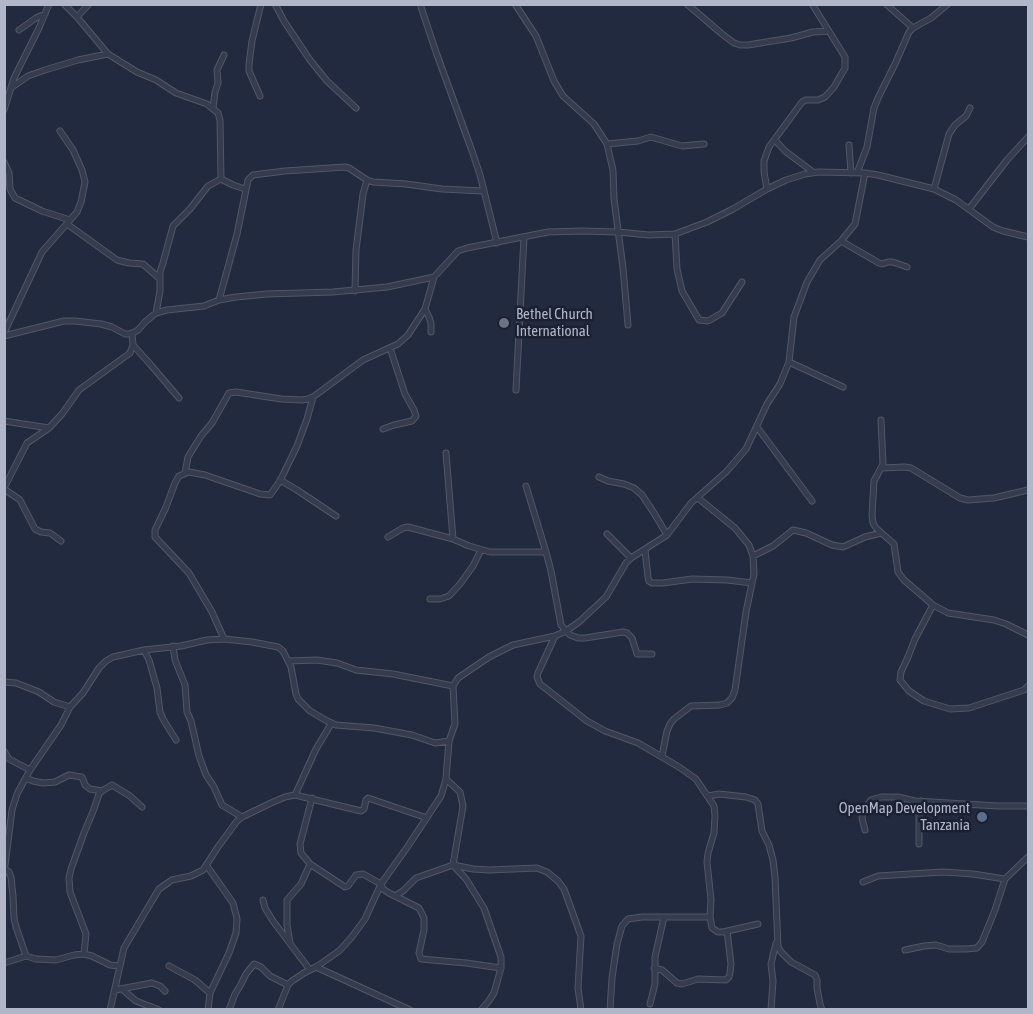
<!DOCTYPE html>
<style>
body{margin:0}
#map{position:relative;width:1033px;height:1014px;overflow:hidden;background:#212a3e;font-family:"Asap Condensed",sans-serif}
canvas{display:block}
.frame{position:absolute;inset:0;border:6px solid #b1b7c9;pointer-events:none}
</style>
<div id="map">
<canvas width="1033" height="1014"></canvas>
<div class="frame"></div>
</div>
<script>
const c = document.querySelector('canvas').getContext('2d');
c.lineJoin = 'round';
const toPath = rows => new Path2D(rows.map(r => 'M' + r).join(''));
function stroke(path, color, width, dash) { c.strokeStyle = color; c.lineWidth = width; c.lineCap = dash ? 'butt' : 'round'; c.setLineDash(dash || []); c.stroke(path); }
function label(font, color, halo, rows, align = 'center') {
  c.font = font + ' "Asap Condensed",sans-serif'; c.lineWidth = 5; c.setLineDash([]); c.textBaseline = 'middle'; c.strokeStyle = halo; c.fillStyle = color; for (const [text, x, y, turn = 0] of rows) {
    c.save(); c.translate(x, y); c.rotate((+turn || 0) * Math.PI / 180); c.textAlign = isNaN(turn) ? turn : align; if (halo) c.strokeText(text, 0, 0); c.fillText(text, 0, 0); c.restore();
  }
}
const minor = toPath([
 [64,4,77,17,108,54,137,72,156,80,176,93,207,104,218,113,220,120,221,179,233,185,245,189],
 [275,4,284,21,310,60,327,81,356,108],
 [420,4,436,52,472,151,480,175,497,243],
 [515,4,536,36,554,81,563,96,594,124,607,144,613,170,614,199,623,268,628,325],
 [687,4,722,34,734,43,740,45,748,45,791,38,813,32,828,31],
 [886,4,913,28],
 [77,17,89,4],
 [19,30,36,18,45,14],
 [11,88,28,76,45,70,78,60,108,54],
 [260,96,249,71,249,64,252,41,261,4],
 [213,108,215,92,218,83,217,70,224,55],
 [4,110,14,78,39,28,49,4],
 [775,140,785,151,813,172],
 [607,144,638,141,651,137,682,146,704,144],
 [849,145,851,173],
 [4,162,9,173,10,189,15,198,42,211,70,220],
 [857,173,867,147,874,108,878,98,895,64,909,32,913,28,931,18,948,4],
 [767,189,764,172,764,161,769,147,802,102,806,100,818,100,825,97,834,87,845,68,845,57,812,4],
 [934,189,949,134,955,125,966,116,970,108],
 [969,209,1007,160,1028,137],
 [67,224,117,260,129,263,143,264,159,278],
 [675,234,677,269,682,291,699,320,708,321,722,313,742,282],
 [841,241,879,263,882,264,888,262,893,262,907,267],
 [355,291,356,250,363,194,367,180],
 [219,300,237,234,248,180,253,175,285,171,345,167,349,168,367,180,373,182,406,184,442,189,483,191],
 [425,309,429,317,431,323,431,332],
 [156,313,160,291,160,272,163,263,173,226,190,209,208,186,221,179],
 [4,333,42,252,77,212,81,202,85,182,82,170,73,150,60,131],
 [4,336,64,321,75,321,101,324,112,327,125,334,131,334,138,330,145,322,156,313,167,310,204,306,219,300,236,297,267,294,333,292,387,287,434,277,458,251,467,248,548,232,582,231,618,232,649,235,675,234,707,222,733,209,767,189,786,180,805,174,819,172,865,173,878,175,934,189,956,200,993,227,1003,231,1028,237],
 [133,345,150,364,179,398],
 [789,362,843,387],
 [516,390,524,237],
 [881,420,883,464,874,481,872,515,873,523,876,528,894,544,898,572,904,580,933,605,948,613,994,620,1006,624,1028,635],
 [4,421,49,428],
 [757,427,812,501],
 [383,429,394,425,412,421,416,416,414,410,405,394,390,348],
 [446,453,453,539],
 [882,468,905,467,911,468,960,498,968,500,994,498,1028,490],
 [185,473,188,457,201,436,212,423,229,393,236,392,281,399,302,400,308,399,313,397],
 [599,477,608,481,624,484,634,488,642,495,654,513,667,535],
 [280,480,297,490,336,516],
 [526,486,546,552],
 [4,488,27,443,49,428,62,414,79,390,130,353,133,345,132,333],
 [4,489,20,500,35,529,41,532,50,533,61,541],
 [607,534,631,558],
 [388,537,403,528,408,527,453,539,469,546,490,552,546,552,551,571,561,625,566,631,570,635,578,638,585,638,623,632,627,633,632,638,637,654,652,654],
 [645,550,648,577,649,581,652,583,663,583,692,579,727,580,752,583],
 [753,556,773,546,793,530,806,533,832,545,843,547,865,537,881,533],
 [430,599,440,599,449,596,460,584,473,566,481,550],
 [933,605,915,639,908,657,901,672,900,680,909,691,924,701,950,709,969,708,1024,690,1028,686],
 [555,636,538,673,537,677,540,684,587,721,605,731,638,743,679,767,696,779,714,806,715,816,714,833,708,853,707,862,711,900,710,917,712,928,718,932,723,932,758,924],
 [224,639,212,612,189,573,155,537,155,530,166,507,175,483,179,476,189,472,205,475,260,494,270,495,280,481,297,446,307,419,313,397,363,360,398,344,408,335,425,309,434,277],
 [173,646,175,660,185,685,187,712,191,721,199,756,206,775,214,787,222,805,242,817],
 [144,650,149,660,157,688,160,712,163,719,176,740],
 [288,661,317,660,337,663,356,670,393,674,453,686],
 [4,682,16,683,39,692,54,702,70,707],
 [4,751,9,759,30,770],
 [662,756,667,731,670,724,674,719,691,706,720,705,727,703,732,698,735,690,746,612,754,574,753,556,749,545,735,528,698,498],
 [26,778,33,781,43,783,55,782,69,775,82,777,85,785,90,789,102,791,112,785,130,796,142,807],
 [446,779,460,792,463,806,453,865,466,879,484,908,501,957,501,968,494,993,488,1002,481,1010],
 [295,795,316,749,331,724],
 [708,796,719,794,746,797,755,800,758,804,762,831,769,845,773,860,775,877,778,947,781,952,791,962,815,975,817,980,817,988,820,1004,822,1010],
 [312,798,300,844,301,853,310,864,345,887,348,886,356,875,363,874,381,884,383,889,389,893,419,908,424,918,424,930,419,953,421,959,466,963,501,968],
 [865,830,862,818,863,811,871,800,881,797,898,797,915,801,998,806,1028,806],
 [919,844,919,811,921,801],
 [207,866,233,903,237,919,236,933,229,953,210,993,208,1010],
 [5,869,9,872,11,877,13,896,14,918,16,927,26,956],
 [4,873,12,810,17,794,30,770,61,725,70,707,83,693,99,668,106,661,113,657,144,650,181,646,207,640,224,639,252,642,278,647,283,651,291,667,296,694,298,699,310,711,327,721,336,725,374,728,412,735,435,743,449,741],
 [863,882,878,876,943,872,973,874,1005,879],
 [395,896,403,891,416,878,453,865,473,869,489,870,537,868,547,872,558,881,564,889,581,936,578,988,581,1010],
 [263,900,265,908,273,921,310,970],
 [290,943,287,925,287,900,301,884,310,864],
 [905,950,924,946,936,945,949,949,966,949,977,948,982,942,995,910,1005,879,1028,857],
 [84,954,86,934,70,892,69,878,71,869,84,833,94,809,99,794,102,791],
 [4,963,26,956,36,959,56,960,74,955,84,954,92,956,110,965,119,966],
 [169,966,195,980,210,993],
 [316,967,410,1010],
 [654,968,662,970,677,983,682,984,698,979,726,980,729,977,730,973,731,964,727,931],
 [122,989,136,1001,159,1010],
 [115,990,152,983,160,986,165,991],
 [650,1004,655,984,655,957,664,917],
 [110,1010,124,948,159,889,172,880,191,876,203,870,218,847,237,821,242,817,271,803,285,797,295,795,361,811,364,809,366,800,368,798,427,818],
 [229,1010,235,994,240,986,246,974,254,964,261,967,270,976,288,985],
 [278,1010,288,985,292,981,304,973,316,967,339,951,351,938,365,919,381,884,408,846,441,796,446,779,449,741,455,724,453,686,458,678,489,657,513,645,555,636,566,631,579,622,606,597,626,563,631,558,667,535,691,503,726,472,746,449,767,404,780,384,789,362,794,317,807,282,820,260,841,241,855,224,865,173],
 [610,1010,612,978,617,944,622,926,628,919,642,917,710,917],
 [771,1010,773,981,771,964,776,943]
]);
stroke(minor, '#515768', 7);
stroke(minor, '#353c4e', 5);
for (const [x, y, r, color] of [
 [504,323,6,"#6b7280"],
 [982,817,6,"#5c6f8a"]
]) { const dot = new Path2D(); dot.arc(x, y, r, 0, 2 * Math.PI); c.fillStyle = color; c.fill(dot); stroke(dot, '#1b2132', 2); }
label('15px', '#b1b7c9', '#1b2132', [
 ["Bethel Church",516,314],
 ["International",516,331],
 ["OpenMap Development",970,808,"right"],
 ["Tanzania",970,825,"right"]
], 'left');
</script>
